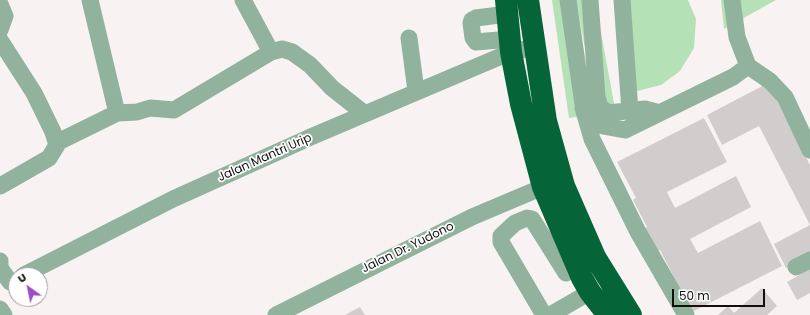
<!DOCTYPE html>
<style>
body{margin:0}
#map{position:relative;width:810px;height:315px;overflow:hidden;background:#f8f3f2;font-family:Poppins,sans-serif}
canvas{display:block}
.north{position:absolute;left:8px;top:267px;width:40px;height:40px;box-sizing:border-box;background:#fff;border:1px solid #a09f9f;border-radius:50%;rotate:327deg;font-size:11px;font-weight:700;line-height:16px;text-align:center;color:#11100f}
.north::after{content:'';display:block;margin:auto;width:14px;height:18px;background:#9b50c2;clip-path:polygon(50% 0,100% 100%,50% 72%,0 100%)}
.scale{position:absolute;left:672px;top:289px;width:93px;height:18px;box-sizing:border-box;border:2px solid #11100f;border-top:0;padding-left:5px;font-size:12px;line-height:14px;white-space:nowrap;color:#11100f;-webkit-text-stroke:3px #fff;paint-order:stroke}
</style>
<div id="map">
<canvas width="810" height="315"></canvas>
<div class="north">U</div>
<div class="scale">50 m</div>
</div>
<script>
const c = document.querySelector('canvas').getContext('2d');
c.lineJoin = 'round';
function fill(path, color) { c.fillStyle = color; c.fill(path, 'evenodd'); }
const toPath = rows => new Path2D(rows.map(r => 'M' + r).join(''));
function stroke(path, color, width, dash) { c.strokeStyle = color; c.lineWidth = width; c.lineCap = dash ? 'butt' : 'round'; c.setLineDash(dash || []); c.stroke(path); }
function label(font, color, halo, rows, align = 'center') {
  c.font = font + ' Poppins,sans-serif'; c.lineWidth = 3.5; c.setLineDash([]); c.textBaseline = 'middle'; c.strokeStyle = halo; c.fillStyle = color; for (const [text, x, y, turn = 0] of rows) {
    c.save(); c.translate(x, y); c.rotate((+turn || 0) * Math.PI / 180); c.textAlign = isNaN(turn) ? turn : align; if (halo) c.strokeText(text, 0, 0); c.fillText(text, 0, 0); c.restore();
  }
}
fill(toPath([
 [552,0,573,0,589,115,569,118],
 [576,0,595,0,616,114,598,117],
 [619,0,688,0,696,19,694,48,680,71,661,85,633,92],
 [721,0,776,0,724,29]
]), '#b4e1b5');
fill(toPath([
 [768,83,810,165,810,225,759,126,722,145,707,115],
 [704,118,727,162,667,192,675,208,736,176,751,207,690,239,698,253,760,221,782,266,692,312,660,250,652,254,640,231,647,227,633,200,636,198,617,162],
 [810,225,810,255,786,268,774,244],
 [810,269,810,293,797,300,787,282],
 [762,288,777,306,767,315,718,315,728,306,734,313],
 [360,307,365,315,345,315]
]), '#d1cdcc');
stroke(toPath([
 [90,0,117,113],
 [243,0,271,52],
 [568,0,583,104,603,126,625,130,733,77,748,66,737,37,732,0],
 [590,0,597,97,600,107,608,113,645,109,660,113],
 [622,0,630,111],
 [0,4,5,16,0,30],
 [507,14,476,18,472,20,471,23,473,38,476,42,510,39],
 [409,38,416,91],
 [0,40,34,93,53,132,57,145,49,158,0,186],
 [748,66,770,81,785,97,810,150],
 [583,108,592,139,638,232,686,315],
 [56,143,117,113,137,112,150,108,174,110,271,52,282,49,292,52,310,65,332,88,365,114],
 [0,261,0,268,10,282],
 [796,267,810,260],
 [24,275,173,199,313,136,511,52,535,47],
 [0,309,4,315],
 [276,315,472,217,543,187],
 [544,315,501,242,501,236,515,223,527,218,532,219,566,273],
 [550,315,590,292]
]), '#91b29c', 17);
stroke(toPath([
 [506,0,511,52,521,104,543,187,582,278,590,292,608,315],
 [528,0,546,121,564,186,595,257,631,315]
]), '#056539', 22);
label('12px', '#11100f', '#fff', [
 ["Jalan Mantri Urip",265,158,-24],
 ["Jalan Dr. Yudono",408,248,-26]
]);
</script>
